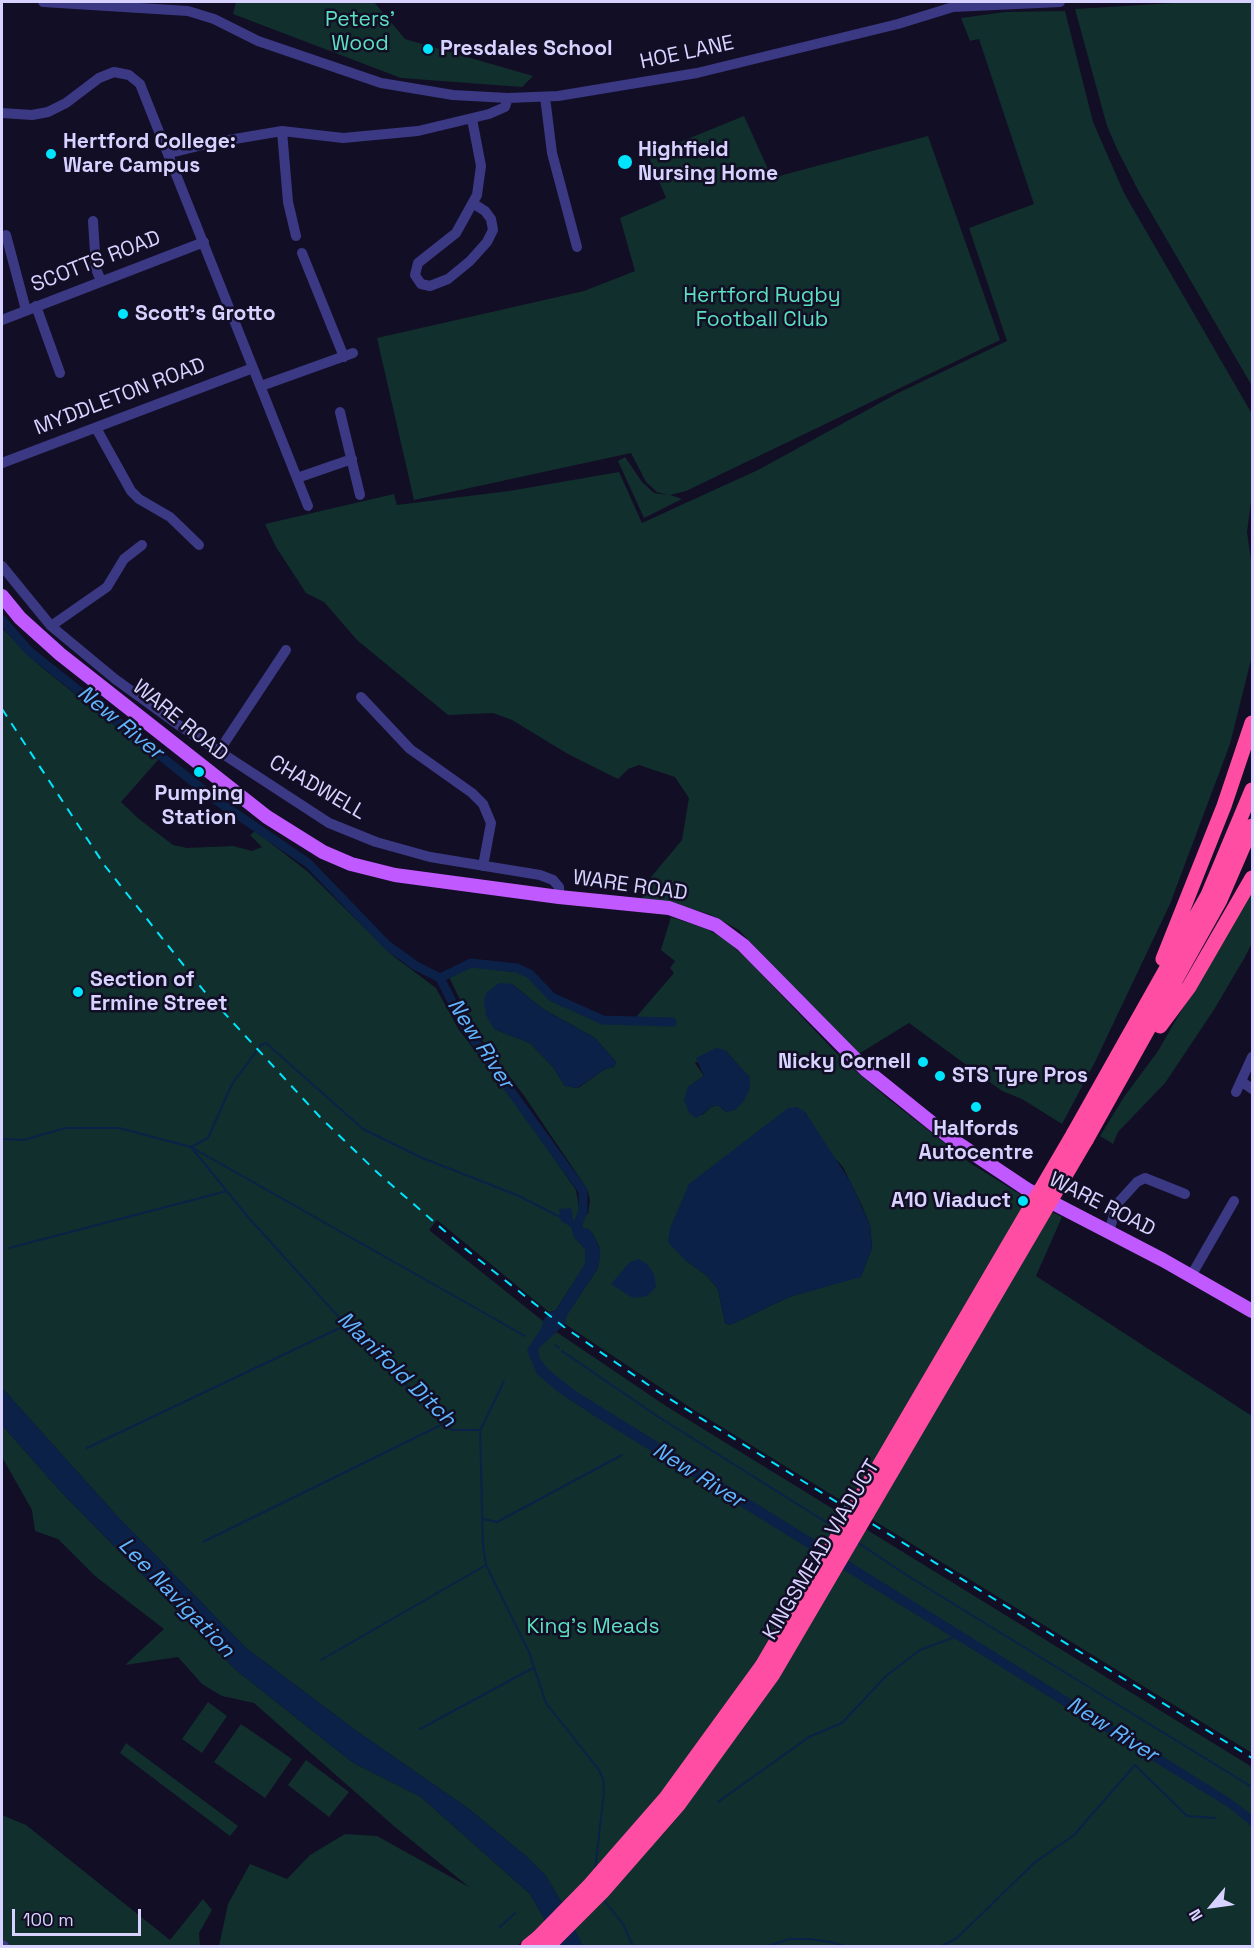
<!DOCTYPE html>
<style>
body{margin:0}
#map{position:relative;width:1254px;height:1948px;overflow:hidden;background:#120e25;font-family:"Space Grotesk",sans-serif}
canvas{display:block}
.frame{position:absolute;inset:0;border:3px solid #d7d2ff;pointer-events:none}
.north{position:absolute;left:1182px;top:1876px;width:60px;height:60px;-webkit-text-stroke:4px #120e25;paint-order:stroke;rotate:241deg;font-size:16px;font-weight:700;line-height:24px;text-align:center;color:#d7d2ff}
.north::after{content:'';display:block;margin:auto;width:21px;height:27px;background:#d7d2ff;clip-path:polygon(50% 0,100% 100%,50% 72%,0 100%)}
.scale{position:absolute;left:12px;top:1909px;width:129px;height:27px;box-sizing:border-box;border:3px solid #d7d2ff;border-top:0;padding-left:8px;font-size:18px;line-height:21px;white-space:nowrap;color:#d7d2ff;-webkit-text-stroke:4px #120e25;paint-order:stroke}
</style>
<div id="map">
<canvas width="1254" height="1948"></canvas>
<div class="frame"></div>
<div class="north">N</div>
<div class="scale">100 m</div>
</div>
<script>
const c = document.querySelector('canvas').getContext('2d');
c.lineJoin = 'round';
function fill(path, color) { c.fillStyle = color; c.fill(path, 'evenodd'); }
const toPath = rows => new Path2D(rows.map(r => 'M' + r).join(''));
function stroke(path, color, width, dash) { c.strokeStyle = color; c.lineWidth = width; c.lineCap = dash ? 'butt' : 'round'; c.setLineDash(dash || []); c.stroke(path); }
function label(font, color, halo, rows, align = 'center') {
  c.font = font + ' "Space Grotesk",sans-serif'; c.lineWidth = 5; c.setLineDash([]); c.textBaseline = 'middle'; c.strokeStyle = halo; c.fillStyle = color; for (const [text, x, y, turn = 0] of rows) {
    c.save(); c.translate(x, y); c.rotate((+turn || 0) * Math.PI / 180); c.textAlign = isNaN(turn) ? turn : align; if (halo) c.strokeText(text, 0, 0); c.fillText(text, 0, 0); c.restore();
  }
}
fill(toPath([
 [236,2,374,2,405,39,533,76,522,87,401,78,233,14],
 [1191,2,1252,2,1252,386,1139,192,1117,149,1107,126,1075,9],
 [1065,11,1093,122,1124,193,1252,414,1252,495,1247,532,1252,567,1252,656,1230,744,1170,904,1095,1062,1062,1124,1022,1099,1002,1091,909,1023,857,1055,739,930,709,914,668,902,642,899,651,877,682,840,689,798,675,777,639,765,628,769,618,779,568,754,512,720,493,713,448,715,357,640,324,602,306,593,276,547,265,524,394,494,397,505,509,491,619,472,642,523,760,469,898,393,1007,341,969,228,1034,204,979,39,970,41,961,18,1005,12],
 [744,116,772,178,928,136,1000,340,686,491,670,495,682,499,644,518,618,461,625,457,642,482,654,493,668,495,657,492,646,482,631,453,414,500,377,338,584,291,635,271,620,218,666,198,648,155],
 [2,628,40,666,158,760,121,802,139,819,173,845,187,848,233,846,252,851,262,847,250,835,255,831,307,871,392,955,436,988,459,1030,507,1091,576,1190,580,1214,576,1219,574,1237,585,1249,585,1265,555,1311,549,1312,437,1220,429,1230,558,1333,666,1406,1252,1767,1252,1946,558,1946,567,1912,546,1876,527,1857,469,1809,358,1732,246,1648,118,1517,2,1388],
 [1252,889,1252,943,1245,957,1215,1008,1165,1083,1118,1132,1113,1144,1100,1136,1124,1097,1158,1051],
 [671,917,707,929,726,940,748,960,843,1060,886,1097,970,1163,1029,1200,1062,1217,1036,1276,1252,1416,1252,1753,694,1410,565,1324,565,1317,598,1268,600,1249,593,1234,582,1228,583,1214,588,1214,590,1200,587,1189,525,1097,475,1031,449,977,472,967,517,972,529,978,552,1001,571,1010,610,1024,637,1025,637,1016,674,973,670,968,675,961,661,950],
 [512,984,543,1009,595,1038,616,1062,614,1067,605,1069,578,1088,565,1086,553,1067,530,1043,494,1029],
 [725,1050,750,1078,750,1088,726,1112,718,1105,711,1107,702,1115,688,1087,704,1076,695,1063],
 [805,1112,830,1153,843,1167,862,1206,870,1225,872,1248,861,1276,789,1297,730,1325,725,1323,718,1289,706,1275,684,1259],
 [2,1425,62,1493,236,1670,352,1762,421,1797,530,1894,546,1921,517,1946,219,1946,228,1904,250,1864,287,1879,310,1855,345,1834,377,1836,469,1887,395,1827,254,1703,222,1696,202,1684,178,1657,125,1665,164,1629,95,1576,58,1539,35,1531,32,1510,2,1457],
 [208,1702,227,1716,202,1753,182,1739],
 [241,1724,292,1759,265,1798,214,1762],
 [126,1743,238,1826,230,1836,120,1753],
 [306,1760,349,1792,329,1817,288,1785],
 [2,1815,26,1825,170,1940,203,1899,212,1910,199,1933,200,1946,6,1946,2,1943]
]), '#112f2d');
fill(toPath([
 [499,983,512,984,543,1009,595,1038,616,1062,614,1067,605,1069,577,1088,565,1086,553,1067,530,1043,494,1029,486,1015,484,1001,486,993],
 [716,1048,725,1050,750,1078,750,1088,744,1101,735,1110,726,1112,718,1105,711,1107,697,1118,690,1114,684,1100,688,1087,704,1076,696,1058],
 [797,1107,805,1112,850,1181,870,1225,872,1248,861,1277,789,1297,730,1325,725,1323,718,1289,706,1275,684,1259,668,1242,670,1228,689,1184,788,1108],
 [571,1208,574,1224,576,1219,580,1220,579,1227,589,1229,593,1234,600,1249,600,1258,598,1268,566,1317,565,1324,538,1349,540,1359,549,1370,574,1390,1231,1799,1252,1815,1252,1827,1231,1809,599,1419,558,1392,537,1374,527,1350,542,1327,543,1321,549,1312,555,1311,585,1264,585,1249,574,1237,571,1227,561,1221,559,1209],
 [638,1259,647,1264,654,1274,656,1287,647,1296,633,1298,611,1284,629,1263],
 [2,1388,118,1517,246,1648,358,1732,469,1809,527,1857,546,1876,567,1912,583,1946,559,1946,530,1894,421,1797,352,1762,236,1670,62,1493,2,1425]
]), '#0b2147');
stroke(toPath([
 [2,1139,24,1140,65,1128,119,1128,191,1147,525,1336],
 [191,1147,247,1216,346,1325,452,1430,480,1430,483,1546,486,1565,529,1652,546,1703,599,1770,603,1779,604,1792,595,1871],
 [191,1147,208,1138,232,1084,261,1045,266,1043,363,1129,420,1157,519,1196,562,1218],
 [9,1248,227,1191],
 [555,1345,559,1348],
 [562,1351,657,1416,837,1529],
 [481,1429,504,1381],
 [87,1448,346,1325],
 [483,1519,497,1522,622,1455],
 [203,1542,445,1423],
 [857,1542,908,1576,1252,1787],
 [321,1660,486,1565],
 [420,1729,533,1668],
 [718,1802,809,1737,842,1723,886,1676,920,1650,952,1638],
 [603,1899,623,1924,633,1946],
 [500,1927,515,1913],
 [769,1946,789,1939,809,1939,831,1942,843,1946],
 [942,1946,957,1938,1034,1863,1074,1835,1135,1765,1187,1816,1215,1818]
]), '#0b2147', 2);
stroke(toPath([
 [2,620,29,651,216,800,308,863,387,945,416,966,440,978,466,1029,583,1191,583,1212,577,1225,580,1231],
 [440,978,471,963,517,968,530,974,552,997,603,1020,672,1022]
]), '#0b2147', 9);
stroke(toPath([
 [43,2,188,11,214,19,258,41,381,83,453,95,508,98,558,96,697,73,898,24,953,7,1060,2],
 [545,97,552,153,577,247],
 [2,113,32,115,48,112,66,103,99,78,114,72,129,75,140,84,308,506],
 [472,119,481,166,477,195,456,233,418,263,415,275,421,284,430,286,448,279,470,261,487,242,493,230,491,219,485,211,474,204],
 [282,131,288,202,296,236],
 [170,153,211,143,282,131,343,138,418,131,489,114,505,107,508,98],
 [93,221,96,269,101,281],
 [6,235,26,310],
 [302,253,344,357],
 [36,306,60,373],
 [2,320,204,242],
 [261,386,353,353],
 [340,412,360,495],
 [96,428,131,491,139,499,170,517,199,545],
 [2,463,253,368],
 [297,478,352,459],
 [2,566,51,626,115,679,177,724,329,823,376,842,430,857,540,875,553,880,559,887,559,897],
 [51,626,107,587,124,559,142,545],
 [361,697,410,749,472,793,483,804,491,823,483,866],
 [219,751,286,650],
 [1241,1081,1252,1089],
 [1236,1092,1252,1057],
 [1109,1232,1117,1204,1137,1182,1145,1178,1185,1194],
 [1191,1276,1234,1201],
 [2,1945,4,1946]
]), '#3b3884', 10);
stroke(toPath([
 [2,596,20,618,60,654,267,817,323,852,351,864,395,875,559,897,669,908,716,925,743,945,866,1070,953,1140,1028,1190,1163,1260,1252,1311]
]), '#c059ff', 14);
stroke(toPath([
 [1163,959,1224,806,1252,723],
 [1160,1026,1189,987,1252,878],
 [1074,1133,1208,895,1252,790],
 [1086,1140,1220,900,1252,826],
 [528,1946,539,1937]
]), '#ff4da3', 15);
stroke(toPath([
 [2,709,105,866,204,991,320,1117,379,1174,463,1247,564,1327,660,1393,1252,1758]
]), '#00e4fd', 2, [9, 8]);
stroke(toPath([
 [539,1937,590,1885,666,1798,762,1666,1074,1133],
 [548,1946,602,1892,678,1805,773,1674,1086,1140]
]), '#ff4da3', 15);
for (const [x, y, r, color] of [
 [428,49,6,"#00e4fd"],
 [51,154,6,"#00e4fd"],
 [625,162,8,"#00e4fd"],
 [123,314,6,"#00e4fd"],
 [199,772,6,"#00e4fd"],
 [78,992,6,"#00e4fd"],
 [923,1062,6,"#00e4fd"],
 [940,1076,6,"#00e4fd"],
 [976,1107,6,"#00e4fd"],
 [1023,1201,6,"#00e4fd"]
]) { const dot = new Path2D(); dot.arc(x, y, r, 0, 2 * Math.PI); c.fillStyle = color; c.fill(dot); stroke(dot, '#120e25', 2); }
label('21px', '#5be1bf', '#120e25', [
 ["Peters'",360,20],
 ["Wood",360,44],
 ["Hertford Rugby",762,296],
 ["Football Club",762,320],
 ["King's Meads",593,1627]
]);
label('bold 21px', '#d7d2ff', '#120e25', [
 ["Presdales School",440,49],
 ["Hertford College:",63,142],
 ["Ware Campus",63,166],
 ["Highfield",638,150],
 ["Nursing Home",638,174],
 ["Scott's Grotto",135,314],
 ["Pumping",199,794,"center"],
 ["Station",199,818,"center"],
 ["Section of",90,980],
 ["Ermine Street",90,1004],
 ["Nicky Cornell",911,1062,"right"],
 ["STS Tyre Pros",952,1076],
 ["Halfords",976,1129,"center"],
 ["Autocentre",976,1153,"center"],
 ["A10 Viaduct",1011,1201,"right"]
], 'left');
label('21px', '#d7d2ff', '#120e25', [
 ["HOE LANE",687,53,-12],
 ["SCOTTS ROAD",96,262,-21],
 ["MYDDLETON ROAD",120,397,-21],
 ["WARE ROAD",180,721,39],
 ["CHADWELL",317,788,30],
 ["WARE ROAD",630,886,8],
 ["WARE ROAD",1102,1205,27],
 ["KINGSMEAD VIADUCT",822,1550,-59]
]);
label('italic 22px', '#60b6ff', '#120e25', [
 ["New River",120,723,39],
 ["New River",480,1044,57],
 ["Manifold Ditch",396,1370,44],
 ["New River",698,1476,32],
 ["Lee Navigation",176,1598,46],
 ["New River",1112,1730,32]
]);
</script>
